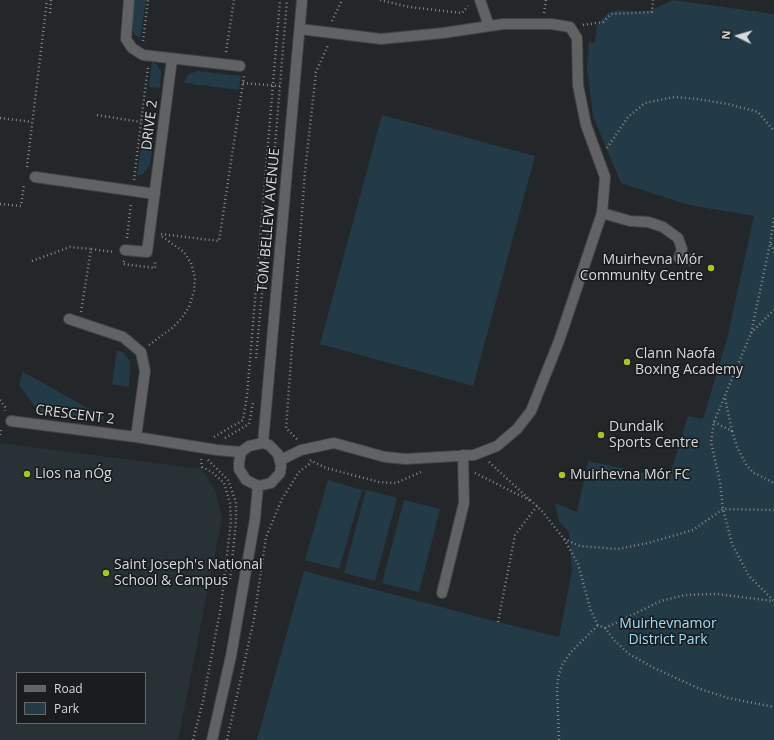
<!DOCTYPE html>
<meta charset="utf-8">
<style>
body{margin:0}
#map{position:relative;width:774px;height:740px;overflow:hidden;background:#242729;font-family:"Open Sans",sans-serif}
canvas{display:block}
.legend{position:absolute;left:16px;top:672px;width:130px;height:52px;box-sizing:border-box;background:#1a1d1f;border:1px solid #66696a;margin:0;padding:5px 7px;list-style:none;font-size:12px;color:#d7dadb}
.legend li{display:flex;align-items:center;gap:8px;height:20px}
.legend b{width:20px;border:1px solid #66696a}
.north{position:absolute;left:718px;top:16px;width:40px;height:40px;-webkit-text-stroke:3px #1a1d1f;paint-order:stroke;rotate:275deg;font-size:11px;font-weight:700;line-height:16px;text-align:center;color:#d7dadb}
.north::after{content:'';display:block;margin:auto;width:14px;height:18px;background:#d7dadb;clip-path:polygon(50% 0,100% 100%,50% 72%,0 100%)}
</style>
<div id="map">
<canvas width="774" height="740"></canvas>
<ul class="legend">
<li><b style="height:5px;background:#616264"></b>Road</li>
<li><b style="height:11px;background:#233b47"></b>Park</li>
</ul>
<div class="north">N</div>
</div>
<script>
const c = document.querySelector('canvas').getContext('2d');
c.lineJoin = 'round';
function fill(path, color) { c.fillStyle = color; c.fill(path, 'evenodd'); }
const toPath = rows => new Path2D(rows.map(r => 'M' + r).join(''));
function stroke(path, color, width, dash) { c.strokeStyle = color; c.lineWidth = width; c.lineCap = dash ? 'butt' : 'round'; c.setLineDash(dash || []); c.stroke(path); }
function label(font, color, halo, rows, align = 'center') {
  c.font = font + ' "Open Sans",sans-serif'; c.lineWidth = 3.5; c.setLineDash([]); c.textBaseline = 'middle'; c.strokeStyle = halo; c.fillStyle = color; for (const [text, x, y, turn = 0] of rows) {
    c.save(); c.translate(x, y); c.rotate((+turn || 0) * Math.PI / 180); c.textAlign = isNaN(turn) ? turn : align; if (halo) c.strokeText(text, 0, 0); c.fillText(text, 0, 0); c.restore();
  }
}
fill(toPath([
 [0,443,202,469,216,492,222,519,178,740,0,740],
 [17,673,145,673,145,723,17,723]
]), '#273136');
fill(toPath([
 [134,0,146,0,140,39,134,34,132,28],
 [673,0,774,14,774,740,257,740,304,571,498,622,559,637,572,571,569,532,559,521,555,503,577,512,588,461,669,478,688,416,703,419,727,339,754,216,689,205,621,183,593,116,587,66,589,42,595,43,597,25,609,12,619,10,639,12,651,10],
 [152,62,157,65,161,72,160,88,149,87],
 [197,71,241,76,239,90,184,83,188,75],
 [382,115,535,156,473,386,320,344],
 [143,135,154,137,150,165,143,174,137,176],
 [117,350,124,353,130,362,129,387,112,384],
 [23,372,104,417,103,419,74,416,69,419,45,415,36,408,19,385],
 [328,480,362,490,339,569,305,560],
 [366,490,397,498,375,581,344,573],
 [404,500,440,509,419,592,382,583]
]), '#233b47');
const minor = toPath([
 [129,0,126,39,132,48,143,55,240,66],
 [480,0,489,26],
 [35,177,155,194],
 [602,213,630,221,648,222,663,227,678,238,682,249,679,258,691,260],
 [125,250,147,252,172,59],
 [69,319,123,337,141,352,145,371,136,437],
 [11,421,136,437,217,450,241,452],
 [263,443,302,0],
 [263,443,269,445,278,454,281,466,280,473,271,483,258,486,246,480,239,469,239,463,241,452,249,446,263,443],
 [281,460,301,450,334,443,385,457,406,459,474,455,497,446,517,429,531,411,559,341,602,213,605,177,586,125,578,85,577,38,570,27,551,24,503,24,443,33,381,39,300,29],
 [442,593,464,503,463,455],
 [212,740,231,656,255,519,258,486]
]);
stroke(minor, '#414445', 12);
stroke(toPath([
 [380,0,409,7,462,13,468,6],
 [50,13,51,0],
 [544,13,546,0],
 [332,21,342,0],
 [583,25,603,22,611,14,652,12,653,0],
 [143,41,148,0],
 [226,52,234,0],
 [243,83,280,86],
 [97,115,141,122],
 [0,118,32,122],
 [607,148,628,117,645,103,674,97,697,99,728,104,758,112,774,131],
 [27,167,47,0],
 [134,180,148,66],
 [271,195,287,0],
 [0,204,21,206,24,184],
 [774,218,770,244,751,333,714,422,711,442,720,482,723,509,732,544,749,576,774,601],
 [161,234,219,241,244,76],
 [127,238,131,203],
 [771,244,774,252],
 [32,261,70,247,91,249],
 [124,261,123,264,155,268,155,260],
 [81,312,91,249,115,252],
 [751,333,774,310],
 [149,345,172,328,181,319,189,307,194,291,195,278,191,263,184,252,160,235],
 [256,358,268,228],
 [0,400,5,407,5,411],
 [714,422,732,431,725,398],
 [732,431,737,447,747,466,754,473,774,483],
 [0,435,1,429],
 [214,437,243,420,247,396,280,0],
 [225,438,249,424,253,403],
 [297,439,286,428,305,172,316,72,328,45],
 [208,460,228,480,236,502,236,521,230,581],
 [310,460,326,468,379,482,396,483,421,472],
 [489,462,542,511,564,539,578,564,591,611,598,625,605,628,614,640,629,654,652,667,700,689,728,698,774,707],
 [475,473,531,501],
 [564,539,580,546,618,549,648,543,693,530,723,509,774,510],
 [498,622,515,535,537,506],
 [605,628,661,601,685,595,718,594,773,601],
 [193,740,203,701,221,606,231,521,230,503,224,483,212,472,202,467,201,459],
 [227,740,254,619,266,537,282,499,299,472,312,462],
 [559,740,557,689,558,678,562,665,571,652,598,625]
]), '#848788', 2.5, [1, 3]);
stroke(minor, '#616264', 10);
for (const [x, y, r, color] of [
 [711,268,4,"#a8c71c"],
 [627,362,4,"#a8c71c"],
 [601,435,4,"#a8c71c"],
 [27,474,4,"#a8c71c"],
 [562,475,4,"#a8c71c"],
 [106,573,4,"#a8c71c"]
]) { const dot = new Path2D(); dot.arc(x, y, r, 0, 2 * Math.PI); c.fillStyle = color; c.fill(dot); stroke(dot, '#1a1d1f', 1.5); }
label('14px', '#d7dadb', '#1a1d1f', [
 ["DRIVE 2",150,125,-83],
 ["TOM BELLEW AVENUE",269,220,-85],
 ["CRESCENT 2",75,415,7]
]);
label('14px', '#d7dadb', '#1a1d1f', [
 ["Muirhevna Mór",703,260,"right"],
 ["Community Centre",703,276,"right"],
 ["Clann Naofa",635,354],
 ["Boxing Academy",635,370],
 ["Dundalk",609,427],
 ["Sports Centre",609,443],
 ["Lios na nÓg",35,474],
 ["Muirhevna Mór FC",570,475],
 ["Saint Joseph's National",114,565],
 ["School & Campus",114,581]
], 'left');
label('14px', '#a2ddfa', '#1a1d1f', [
 ["Muirhevnamor",668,624],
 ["District Park",668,640]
]);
</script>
